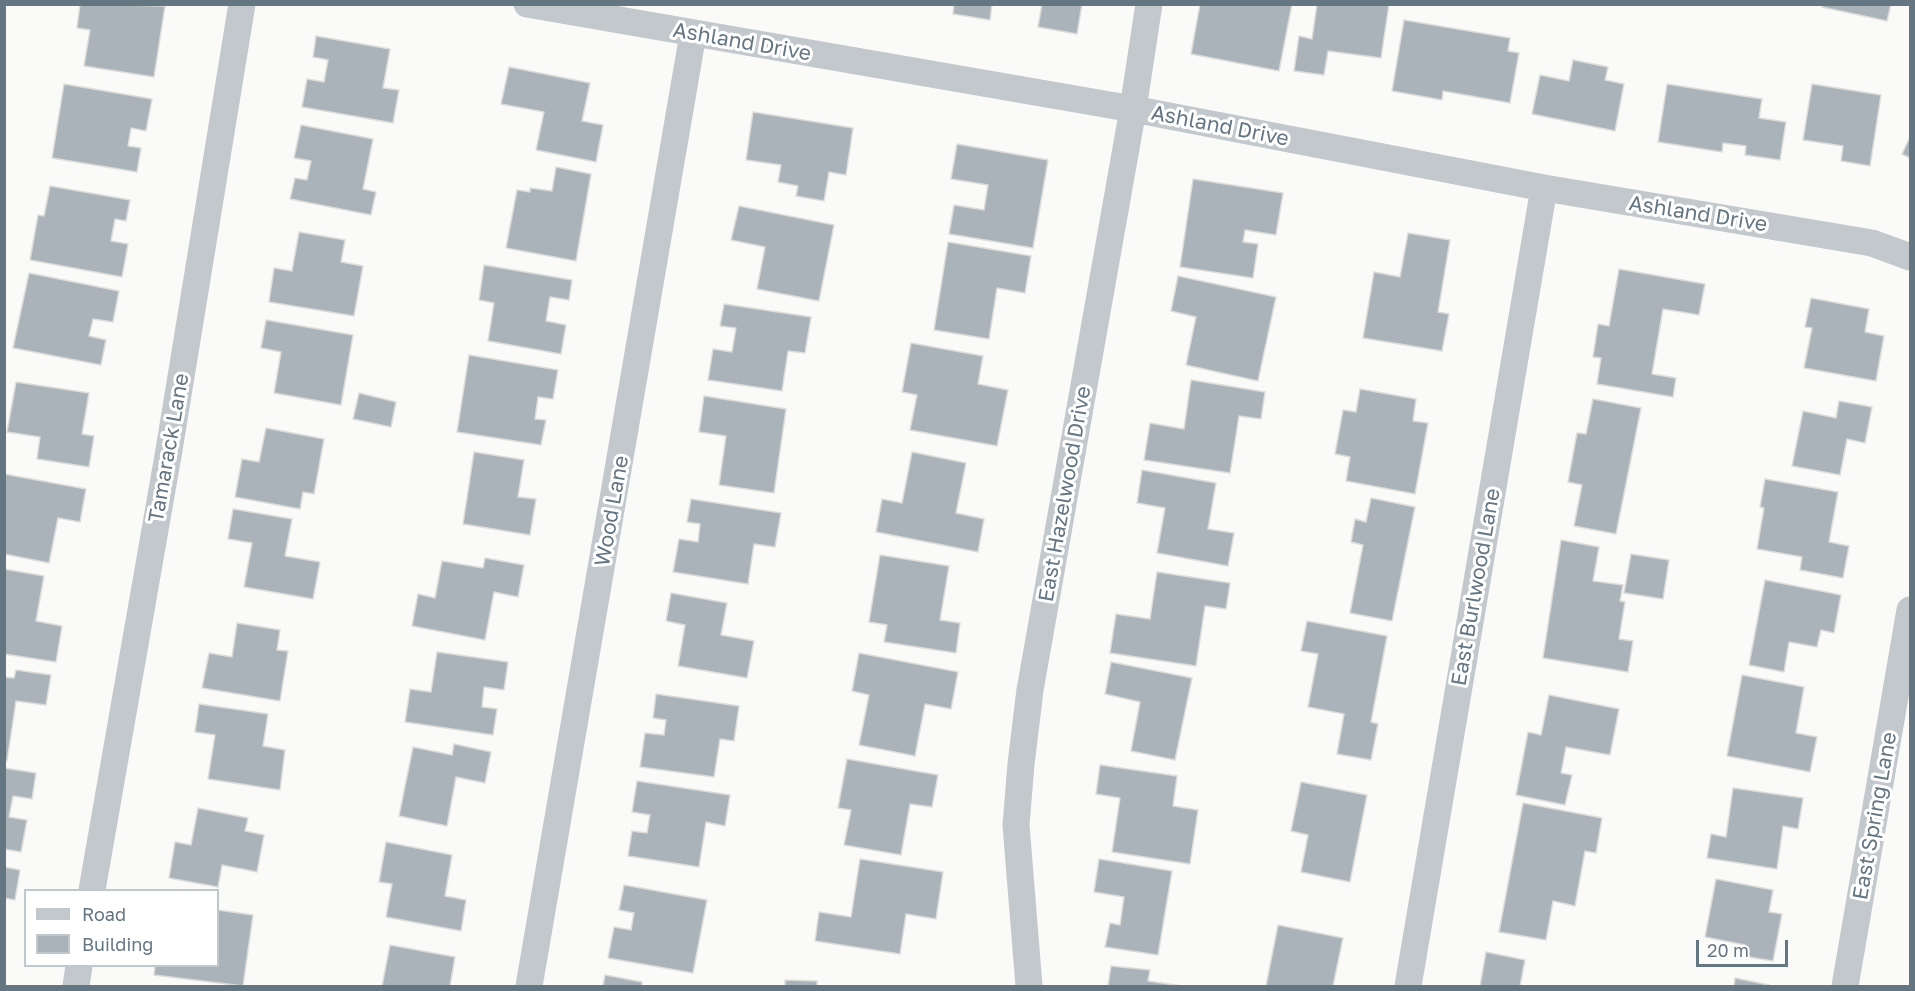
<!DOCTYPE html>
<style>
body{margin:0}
#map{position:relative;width:1915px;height:991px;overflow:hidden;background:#fafaf8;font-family:"Golos Text",sans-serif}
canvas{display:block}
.frame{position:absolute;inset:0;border:6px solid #657683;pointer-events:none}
.legend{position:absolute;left:24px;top:889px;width:195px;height:78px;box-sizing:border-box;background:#fff;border:2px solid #c1c8cd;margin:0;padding:8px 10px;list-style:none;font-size:18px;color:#657683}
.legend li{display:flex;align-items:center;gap:12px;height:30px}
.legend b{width:30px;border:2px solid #c1c8cd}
.scale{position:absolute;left:1696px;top:940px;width:92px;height:27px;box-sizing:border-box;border:3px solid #657683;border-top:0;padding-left:8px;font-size:18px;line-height:21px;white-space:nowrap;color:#657683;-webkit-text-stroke:4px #fff;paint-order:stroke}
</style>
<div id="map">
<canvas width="1915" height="991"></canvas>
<div class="frame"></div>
<ul class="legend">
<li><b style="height:8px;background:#c3c8cc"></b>Road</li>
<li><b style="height:16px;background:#aab3b9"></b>Building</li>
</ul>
<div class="scale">20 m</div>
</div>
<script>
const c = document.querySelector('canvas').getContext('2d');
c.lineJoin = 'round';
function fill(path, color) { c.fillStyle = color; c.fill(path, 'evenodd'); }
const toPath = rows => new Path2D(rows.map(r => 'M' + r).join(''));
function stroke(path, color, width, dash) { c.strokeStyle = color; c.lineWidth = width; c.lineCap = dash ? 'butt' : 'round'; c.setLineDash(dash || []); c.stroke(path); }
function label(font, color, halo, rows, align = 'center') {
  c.font = font + ' "Golos Text",sans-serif'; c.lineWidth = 6; c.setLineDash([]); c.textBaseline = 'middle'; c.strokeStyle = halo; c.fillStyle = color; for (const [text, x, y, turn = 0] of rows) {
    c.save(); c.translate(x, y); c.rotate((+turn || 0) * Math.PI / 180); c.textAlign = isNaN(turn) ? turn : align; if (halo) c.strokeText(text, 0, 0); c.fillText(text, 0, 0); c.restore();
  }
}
const building = toPath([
 [80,4,165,6,154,77,84,66,90,30,77,28,80,4],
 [954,4,992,4,990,20,953,14,954,4],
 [1042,4,1082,4,1077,34,1038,27,1042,4],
 [1200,4,1292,4,1279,71,1191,54,1200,4],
 [1317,4,1389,4,1381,58,1328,51,1324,75,1294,71,1299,36,1312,39,1317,4],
 [1823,4,1891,4,1887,21,1822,7,1823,4],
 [1404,20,1510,38,1508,51,1519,53,1510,103,1443,91,1442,100,1392,91,1404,20],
 [316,36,390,49,383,88,399,90,393,123,302,107,307,79,324,82,328,60,313,57,316,36],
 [1573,60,1608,67,1605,80,1624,84,1615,131,1532,114,1540,75,1569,81,1573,60],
 [509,67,590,83,582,121,603,125,596,162,536,150,544,112,501,104,509,67],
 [64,84,152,99,146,131,131,128,128,146,141,148,137,172,52,158,64,84],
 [1667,84,1762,99,1759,118,1786,122,1780,160,1745,155,1746,146,1723,143,1722,152,1658,142,1667,84],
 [1812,84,1881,95,1870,166,1841,161,1843,146,1803,140,1812,84],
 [753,112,853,128,846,175,829,172,824,201,796,196,798,186,778,182,781,165,746,160,753,112],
 [301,125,373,139,363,189,376,192,371,215,290,199,295,178,307,180,311,161,294,158,301,125],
 [1910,137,1910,158,1902,154,1910,137],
 [957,144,1048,160,1033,248,949,234,954,205,984,210,988,185,951,179,957,144],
 [556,167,591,174,576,261,506,248,517,190,530,192,530,188,552,191,556,167],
 [1193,179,1283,193,1276,235,1245,230,1243,242,1258,244,1253,278,1180,267,1193,179],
 [50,186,130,200,126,221,115,219,111,241,128,244,122,277,30,260,38,215,44,216,50,186],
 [739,206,834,225,819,301,757,289,765,247,731,240,739,206],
 [299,232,345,240,341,262,363,266,354,316,269,302,274,268,292,271,299,232],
 [1408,233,1450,240,1438,312,1449,314,1442,351,1363,338,1374,272,1400,277,1408,233],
 [948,242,1031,256,1025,293,997,288,989,339,934,330,948,242],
 [484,265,572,280,569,300,550,297,546,321,566,325,561,354,488,341,494,303,479,300,484,265],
 [1619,269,1705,284,1699,315,1663,309,1652,374,1676,378,1673,397,1597,384,1601,358,1593,357,1598,324,1609,326,1619,269],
 [29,273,119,291,113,322,93,319,89,336,106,340,101,365,13,348,29,273],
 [1178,276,1276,297,1258,381,1186,365,1196,317,1171,311,1178,276],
 [1811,298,1869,309,1865,332,1884,336,1876,381,1804,368,1812,328,1805,327,1811,298],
 [724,304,811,317,805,353,788,351,782,391,708,380,713,349,732,352,736,328,720,326,724,304],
 [266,320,353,335,341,405,274,393,281,352,261,348,266,320],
 [911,343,983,356,978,384,1008,390,997,446,910,430,917,395,902,392,911,343],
 [469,355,558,370,553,399,538,397,535,419,546,420,541,445,457,432,469,355],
 [1191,380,1265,392,1261,419,1239,416,1230,473,1144,460,1150,423,1184,429,1191,380],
 [16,382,89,393,82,434,94,436,89,467,37,459,40,437,7,432,16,382],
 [1360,389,1416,399,1413,421,1428,423,1415,494,1346,481,1350,457,1335,454,1343,410,1356,412,1360,389],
 [359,393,396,402,391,427,353,419,359,393],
 [704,396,786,409,774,493,719,485,726,436,699,432,704,396],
 [1593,399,1641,408,1616,534,1574,526,1582,485,1568,482,1577,433,1586,434,1593,399],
 [1839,401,1872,407,1865,443,1847,439,1840,475,1792,466,1803,411,1836,418,1839,401],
 [266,428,324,439,314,494,303,492,300,509,235,497,242,459,259,462,266,428],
 [474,452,524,460,518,497,536,499,530,535,463,524,474,452],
 [912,452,966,463,956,513,984,519,978,552,876,532,882,499,902,503,912,452],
 [1142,470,1216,483,1208,529,1234,533,1228,566,1157,553,1165,508,1137,503,1142,470],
 [4,474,86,489,80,522,58,518,49,563,4,554,4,474],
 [1765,479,1838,492,1829,542,1849,546,1843,578,1800,570,1802,557,1757,549,1764,508,1760,507,1765,479],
 [1371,498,1415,507,1392,621,1350,613,1363,545,1351,542,1355,519,1366,522,1371,498],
 [691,499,781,513,775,547,754,544,748,584,673,572,679,539,698,542,700,524,687,522,691,499],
 [233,509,292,519,285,556,320,562,313,599,244,587,252,543,228,539,233,509],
 [1561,540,1599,547,1593,581,1623,585,1620,601,1625,602,1619,639,1633,641,1628,672,1543,658,1561,540],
 [1631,554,1669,560,1663,599,1624,593,1631,554],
 [880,555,949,566,940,620,960,623,956,653,884,642,887,625,869,622,880,555],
 [485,558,524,565,518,597,494,592,485,640,412,626,418,594,435,598,442,561,483,568,485,558],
 [4,569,44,576,36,621,62,626,56,662,4,654,4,569],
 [1157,572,1230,583,1226,609,1205,606,1196,666,1110,653,1116,614,1150,619,1157,572],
 [1765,580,1841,595,1834,633,1821,630,1817,647,1789,642,1784,672,1749,665,1765,580],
 [671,593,727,603,721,635,754,641,747,678,678,666,685,625,666,621,671,593],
 [1307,621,1387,636,1371,722,1378,724,1371,760,1337,754,1344,714,1308,707,1318,654,1301,651,1307,621],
 [237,623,280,630,277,650,288,651,280,701,202,688,209,653,232,657,237,623],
 [437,652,508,662,504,690,484,687,482,707,497,709,493,735,405,722,410,689,431,692,437,652],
 [859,653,958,672,951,709,925,704,915,756,859,745,869,695,852,691,859,653],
 [1111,662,1192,678,1175,760,1131,751,1140,702,1105,694,1111,662],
 [16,670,51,675,46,705,16,701,7,761,4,760,4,677,14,678,16,670],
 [1742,675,1804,687,1796,733,1817,737,1810,772,1727,756,1742,675],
 [656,694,739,706,734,741,720,739,714,777,640,767,645,733,664,735,666,720,653,718,656,694],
 [1549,695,1619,709,1610,755,1566,747,1561,773,1572,775,1565,805,1516,795,1528,732,1541,735,1549,695],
 [199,704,268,714,263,746,285,750,280,790,208,779,215,735,195,732,199,704],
 [454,744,491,752,485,783,456,777,447,826,399,816,413,747,452,755,454,744],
 [847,759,938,775,932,807,910,804,901,855,844,845,851,810,838,808,847,759],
 [1100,765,1177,776,1173,806,1198,810,1190,864,1112,852,1120,798,1096,794,1100,765],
 [4,768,36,773,32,799,13,796,9,817,27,820,21,852,4,849,4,768],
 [637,781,730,795,725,826,706,822,699,867,628,856,632,831,647,833,650,815,632,812,637,781],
 [1301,782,1367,795,1350,882,1301,872,1308,835,1291,831,1301,782],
 [1733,788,1803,798,1798,829,1783,826,1777,869,1707,858,1711,834,1726,837,1733,788],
 [1523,803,1602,818,1596,853,1585,851,1575,906,1553,901,1546,940,1499,932,1523,803],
 [198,808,248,818,245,831,264,835,257,872,222,865,218,887,169,878,175,842,191,845,198,808],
 [386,842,452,855,445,896,466,900,461,931,386,917,392,884,379,882,386,842],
 [860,859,943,872,936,919,906,914,900,954,815,941,819,912,851,917,860,859],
 [1099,859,1172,871,1158,955,1105,947,1110,923,1120,925,1124,897,1094,892,1099,859],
 [4,867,20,870,15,900,4,898,4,867],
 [1716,879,1773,890,1769,912,1782,914,1773,961,1743,956,1745,945,1705,937,1716,879],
 [624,885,707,900,693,973,608,958,614,927,631,930,634,913,619,910,624,885],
 [218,910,253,915,243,986,154,975,155,966,218,966,218,910],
 [1278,925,1343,938,1333,986,1266,986,1278,925],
 [390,945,455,957,450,986,382,986,390,945],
 [1486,952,1525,960,1520,986,1524,986,1480,986,1486,952],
 [1111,966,1150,970,1148,981,1182,986,1108,986,1111,966],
 [605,975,642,982,642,986,603,986,605,975],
 [1735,978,1769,985,1769,986,1734,986,1735,978],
 [785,980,817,981,817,986,785,986,785,980]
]);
fill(building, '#aab3b9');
stroke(building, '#dcdcda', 1.5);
stroke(toPath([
 [527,4,1133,109,1544,188,1872,243,1910,257],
 [92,890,169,450,242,4],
 [76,986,79,966],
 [529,986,693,34],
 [1029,986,1016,825,1021,764,1030,690,1133,109,1149,4],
 [1408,986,1544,188],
 [1845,986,1910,610]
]), '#c3c8cc', 27);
label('21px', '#657683', '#fff', [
 ["Ashland Drive",742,42,10],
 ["Ashland Drive",1220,126,11],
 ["Ashland Drive",1698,214,9],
 ["Tamarack Lane",169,448,-80],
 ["East Hazelwood Drive",1065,494,-80],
 ["Wood Lane",612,511,-80],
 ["East Burlwood Lane",1476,587,-80],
 ["East Spring Lane",1875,816,-80]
]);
</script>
